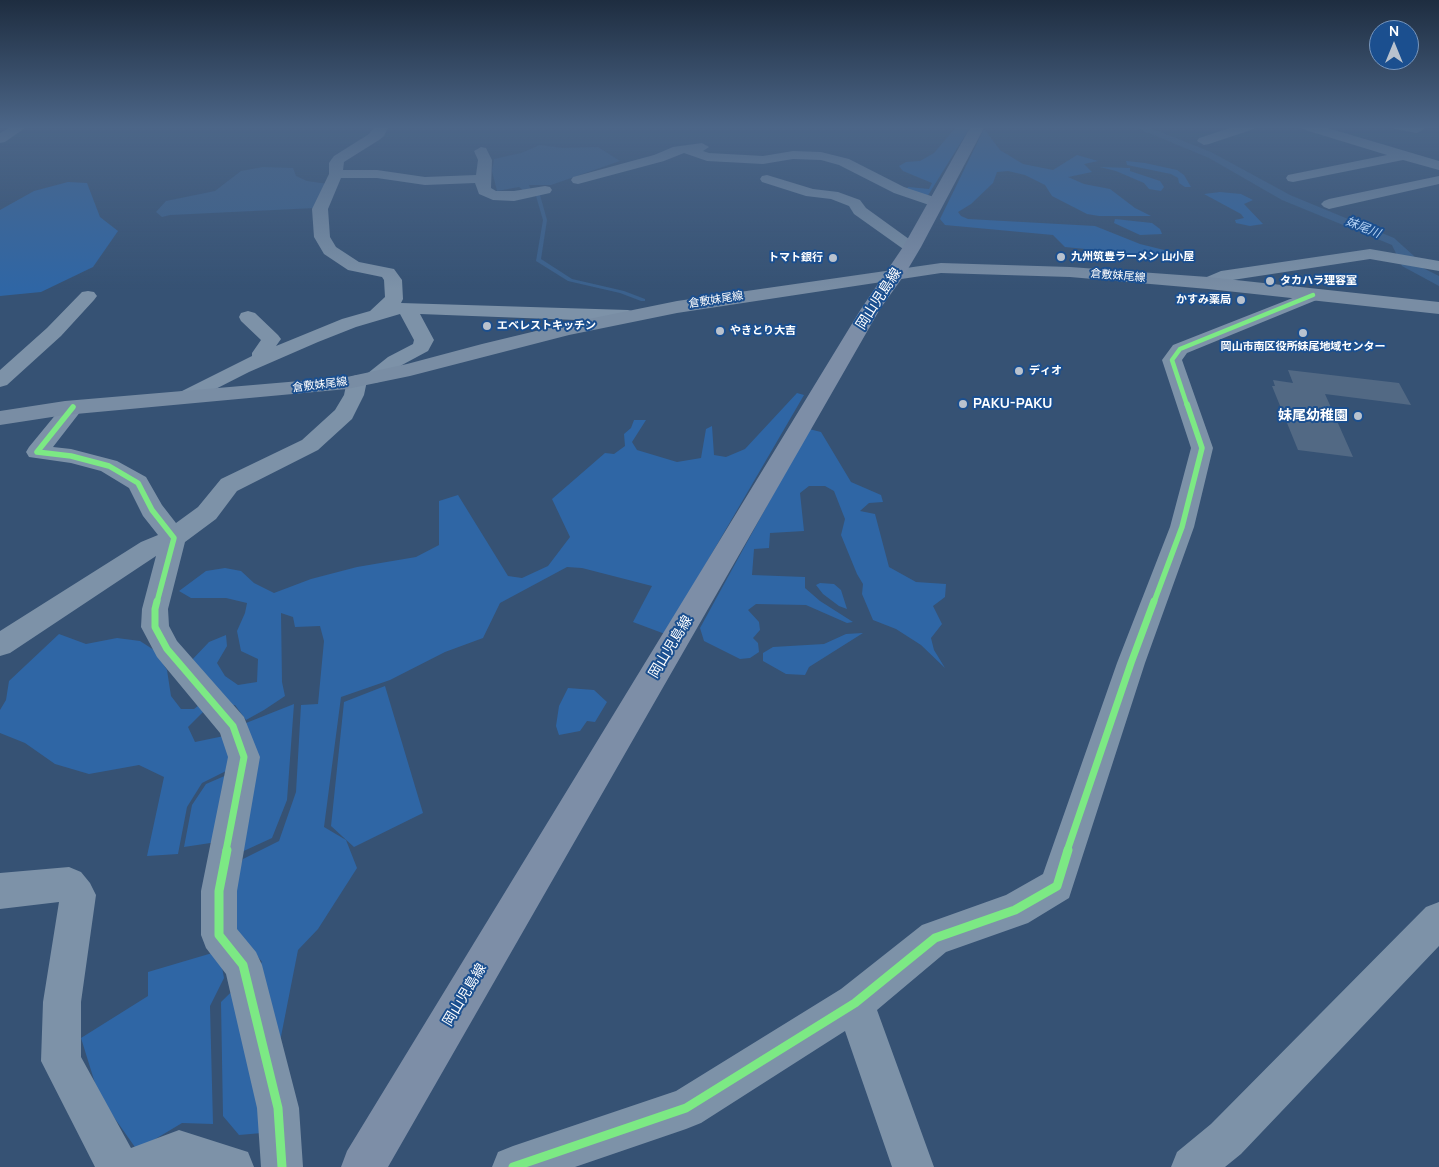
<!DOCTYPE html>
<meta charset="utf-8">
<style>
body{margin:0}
#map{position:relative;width:1439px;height:1167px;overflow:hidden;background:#365274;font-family:Manrope,sans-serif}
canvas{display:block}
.north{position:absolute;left:1369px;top:20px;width:50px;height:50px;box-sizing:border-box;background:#1b4f8f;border:1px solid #7695bc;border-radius:50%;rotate:0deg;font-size:14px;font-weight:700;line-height:20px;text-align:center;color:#fff}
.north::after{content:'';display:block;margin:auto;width:18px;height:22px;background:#b9c2ce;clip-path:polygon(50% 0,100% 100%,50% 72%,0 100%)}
</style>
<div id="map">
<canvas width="1439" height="1167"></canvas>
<div class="north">N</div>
</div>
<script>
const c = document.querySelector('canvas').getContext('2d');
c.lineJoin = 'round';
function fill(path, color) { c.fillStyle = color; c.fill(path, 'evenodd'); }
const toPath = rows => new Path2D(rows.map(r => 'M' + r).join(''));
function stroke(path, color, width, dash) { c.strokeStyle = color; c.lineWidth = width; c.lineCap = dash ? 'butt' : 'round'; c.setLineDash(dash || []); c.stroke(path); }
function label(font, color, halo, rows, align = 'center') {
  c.font = font + ' Manrope,"Noto Sans JP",sans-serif'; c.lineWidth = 4; c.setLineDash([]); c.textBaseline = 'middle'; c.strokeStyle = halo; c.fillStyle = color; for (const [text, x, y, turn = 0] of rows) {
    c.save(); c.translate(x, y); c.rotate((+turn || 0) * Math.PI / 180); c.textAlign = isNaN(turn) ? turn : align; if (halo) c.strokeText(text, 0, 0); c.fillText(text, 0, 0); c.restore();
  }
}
fill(toPath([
 [957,126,971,126,927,197,906,191,908,187,929,189,932,183,903,171,899,166,906,162,920,161,934,153],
 [984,129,1000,150,1023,164,1053,170,1077,155,1098,161,1084,164,1092,172,1068,177,1084,184,1110,189,1135,208,1151,216,1099,216,1087,214,1052,196,1045,185,1025,175,1008,171,997,172,993,183,971,204,958,212,961,216,968,219,1095,226,1140,244,1168,251,1169,254,1148,257,1122,256,1116,252,1065,247,1053,235,945,225,940,219],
 [1126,161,1145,163,1177,170,1184,175,1191,187,1185,187,1179,183,1178,178,1171,174,1127,165],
 [1100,167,1130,168,1130,171,1160,181,1164,187,1161,191,1149,189,1144,183,1116,171],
 [68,182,87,183,100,217,118,231,93,267,41,292,0,296,0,210,34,191],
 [1220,192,1241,194,1253,200,1244,204,1263,224,1250,226,1236,223,1235,220,1244,218,1241,214,1204,194],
 [1115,219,1152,223,1160,229,1162,234,1140,235,1114,223],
 [797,393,804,395,665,634,633,622,652,586,582,568,567,567,500,603,483,638,445,652,390,680,341,697,324,827,346,840,357,868,318,929,298,950,262,1133,239,1135,223,1116,221,1002,262,962,236,929,233,881,243,859,279,841,296,792,301,705,318,704,324,641,320,626,295,627,293,617,281,613,282,682,285,696,264,710,246,720,235,705,204,711,188,727,195,742,224,736,232,768,202,783,187,807,178,854,147,856,164,777,139,765,89,774,55,764,25,743,0,733,0,710,6,700,9,681,59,634,86,644,117,638,140,641,154,650,167,670,171,696,181,709,194,709,218,690,190,662,209,642,226,635,227,646,217,663,225,676,238,685,257,682,258,659,241,651,237,631,245,613,247,603,226,598,191,598,179,591,206,571,225,568,241,571,254,583,274,593,311,579,357,567,416,557,439,545,439,501,458,495,508,576,522,578,548,566,570,537,552,499,605,453,614,454,625,446,624,434,631,428,634,420,646,420,632,442,637,450,677,462,701,458,706,429,712,426,714,455,726,457,745,449],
 [809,429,821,432,851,482,881,495,883,502,869,503,860,511,875,514,889,567,916,582,946,584,945,597,933,606,942,624,931,638,934,650,945,668,921,645,896,629,873,620,862,594,863,584,857,574,841,535,845,519,834,491,825,486,809,486,800,493,804,531,770,533,769,548,754,549,752,575,805,577,805,588,820,601,853,622,847,623,806,605,756,604,748,610,759,622,760,630,753,638,758,643,759,652,750,658,740,659,704,641,700,628],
 [820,583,834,584,841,590,847,609,839,606,823,594,816,585],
 [863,633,809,667,805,675,786,674,763,661,763,653,773,647,824,644,846,634],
 [385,686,423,813,354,847,331,826,344,702],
 [568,688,594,690,607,702,595,722,587,721,580,731,559,735,556,726,559,706],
 [294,704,287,800,272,838,235,855,246,723],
 [236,771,217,842,184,847,192,805,206,784],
 [219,951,224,978,210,1006,213,1124,182,1123,137,1150,99,1096,81,1038,148,996,148,972]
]), '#2f66a5');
fill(toPath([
 [1132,126,1146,126,1211,152,1290,195,1394,238,1414,256,1419,266,1439,276,1439,286,1402,266,1392,245,1282,200,1209,158],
 [540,145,562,148,598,147,620,161,551,185,529,185,531,190,525,192,519,187,497,191,492,171,494,159,521,153],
 [263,167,293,168,296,176,307,181,328,184,315,208,170,215,162,217,156,212,166,201,215,191,241,171]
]), '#3b618d');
fill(toPath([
 [528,191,532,191,534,194,540,195,547,220,541,259,572,279,624,291,645,299,645,301,641,301,620,293,568,281,536,261,543,220,536,196,531,196,528,192,528,191]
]), '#3b618d');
fill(toPath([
 [1288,370,1399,383,1411,405,1325,394,1353,457,1298,450,1272,386,1275,386,1273,380,1293,383]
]), '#526984');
fill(toPath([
 [12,126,28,126,5,142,0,143,0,133,12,126],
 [375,126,389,126,384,136,379,140,344,162,343,170,377,170,425,177,476,175,478,160,474,151,481,147,486,148,492,160,491,188,496,191,514,191,545,186,550,187,552,190,550,193,514,201,493,200,479,194,475,183,425,185,377,178,341,178,328,209,330,237,336,247,359,262,394,269,402,280,403,299,401,303,628,310,635,312,637,316,635,320,628,322,420,314,434,340,428,351,402,365,382,381,375,383,368,381,365,377,368,373,388,357,413,344,414,340,400,314,356,327,318,342,249,372,192,401,185,403,178,401,175,397,178,393,252,356,252,353,261,340,241,321,239,317,241,313,248,311,255,313,278,335,281,339,276,346,342,319,370,311,385,297,384,280,382,277,348,270,324,254,314,237,312,209,329,174,329,163,331,160,334,156,369,134,375,126],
 [1236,126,1256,126,1254,129,1209,144,1204,145,1197,141,1199,138,1236,126],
 [1300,126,1321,126,1439,161,1439,170,1403,160,1293,182,1288,181,1286,178,1288,175,1387,155,1302,129,1300,126],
 [1392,126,1424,126,1424,129,1417,133,1394,129,1392,126],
 [702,143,709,147,703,151,709,153,763,156,793,151,821,152,849,159,904,187,940,199,943,202,940,205,935,207,894,193,839,165,821,160,793,159,763,164,707,161,684,153,664,161,578,184,573,183,571,180,573,177,654,155,673,147,702,143],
 [767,175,813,189,838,192,860,200,866,208,920,247,918,251,912,252,906,251,854,214,849,206,831,199,806,196,762,182,760,179,762,176,767,175],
 [1439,176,1439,184,1329,209,1324,207,1321,204,1324,201,1329,199,1439,176],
 [1370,249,1439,261,1439,271,1370,259,1226,281,1208,288,1202,287,1199,283,1202,279,1221,271,1370,249],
 [1313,290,1319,291,1322,295,1319,299,1187,353,1182,360,1213,448,1194,527,1145,663,1069,898,1028,923,946,952,877,1010,934,1167,892,1167,845,1031,701,1123,686,1129,575,1167,492,1167,498,1152,513,1146,676,1091,841,989,922,925,1006,895,1043,874,1117,663,1170,527,1191,448,1162,360,1173,345,1313,290],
 [88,291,94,292,97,296,94,300,61,336,7,385,0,387,0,370,47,328,82,292,88,291],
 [357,375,364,377,367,381,364,395,352,419,318,450,237,491,216,519,185,542,168,609,169,626,177,641,244,717,260,757,237,891,237,929,256,952,262,965,299,1108,303,1167,261,1167,257,1108,226,974,206,948,201,935,201,891,228,757,220,733,157,657,141,627,142,609,156,556,10,653,0,656,0,631,141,542,158,535,143,516,129,488,101,471,71,463,29,457,26,452,29,447,66,402,73,401,80,402,84,407,53,447,71,449,117,461,146,477,162,505,176,523,198,507,221,479,302,440,335,410,344,395,347,381,350,377,357,375],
 [69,867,81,872,90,883,96,895,81,1002,81,1057,131,1148,179,1130,248,1152,254,1167,95,1167,41,1061,43,1002,59,902,0,909,0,873,69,867],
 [1439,902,1439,946,1241,1154,1225,1167,1171,1167,1177,1152,1211,1124,1426,907,1439,902]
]), '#7d92a8');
fill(toPath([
 [941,263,1070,267,1208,277,1439,302,1439,314,1208,289,1070,277,941,273,677,313,569,335,410,376,347,389,65,415,0,425,0,411,65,401,347,377,407,364,482,344,569,323,677,301,941,263]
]), '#798da4');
fill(toPath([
 [971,126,985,126,921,247,905,274,880,309,388,1167,341,1167,347,1151,861,309,903,247,971,126]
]), '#7d8ea7');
stroke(toPath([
 [1187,405,1172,360,1180,349,1313,295]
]), '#7ce984', 4.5);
stroke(toPath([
 [73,407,37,452,71,456,109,466,138,483,152,510,174,538,157,602],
 [1154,602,1182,527,1202,448,1187,404]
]), '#7ce984', 5.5);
stroke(toPath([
 [157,601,155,609,155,627,167,649,233,726,244,757,226,851],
 [1067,851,1131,663,1154,601]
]), '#7ce984', 7);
stroke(toPath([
 [227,850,219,891,219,935,243,965,278,1108,282,1167],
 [513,1167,686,1108,855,1003,935,938,1015,910,1057,886,1068,850]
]), '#7ce984', 9);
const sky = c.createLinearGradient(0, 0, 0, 289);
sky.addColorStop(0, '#1e2d40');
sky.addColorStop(0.44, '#4c6688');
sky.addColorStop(1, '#4c668800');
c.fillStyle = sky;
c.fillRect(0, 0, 1439, 289);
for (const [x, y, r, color] of [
 [1061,257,5,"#b9c2ce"],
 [833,258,5,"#b9c2ce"],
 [1270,281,5,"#b9c2ce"],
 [1241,300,5,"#b9c2ce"],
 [487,326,5,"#b9c2ce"],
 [720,331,5,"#b9c2ce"],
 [1303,333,5,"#b9c2ce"],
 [1019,371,5,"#b9c2ce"],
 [963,404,5,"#b9c2ce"],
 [1358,416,5,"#b9c2ce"]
]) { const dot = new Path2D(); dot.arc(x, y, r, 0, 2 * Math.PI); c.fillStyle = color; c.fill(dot); stroke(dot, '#1b4f8f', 2); }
label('bold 11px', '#fff', '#1b4f8f', [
 ["九州筑豊ラーメン 山小屋",1071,257],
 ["トマト銀行",823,258,"right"],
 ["タカハラ理容室",1280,281],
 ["かすみ薬局",1231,300,"right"],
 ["エベレストキッチン",497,326],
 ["やきとり大吉",730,331],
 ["岡山市南区役所妹尾地域センター",1303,347,"center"],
 ["ディオ",1029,371]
], 'left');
label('11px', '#fff', '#1b4f8f', [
 ["倉敷妹尾線",1118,276,5],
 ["倉敷妹尾線",716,300,-9],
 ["倉敷妹尾線",320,385,-7]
]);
label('italic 12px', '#b5d3f5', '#1b4f8f', [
 ["妹尾川",1363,228,22]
]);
label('14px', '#fff', '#1b4f8f', [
 ["岡山児島線",879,299,-57],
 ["岡山児島線",671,647,-59],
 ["岡山児島線",465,995,-59]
]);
label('bold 14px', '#fff', '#1b4f8f', [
 ["PAKU-PAKU",973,404],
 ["妹尾幼稚園",1348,416,"right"]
], 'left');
</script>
